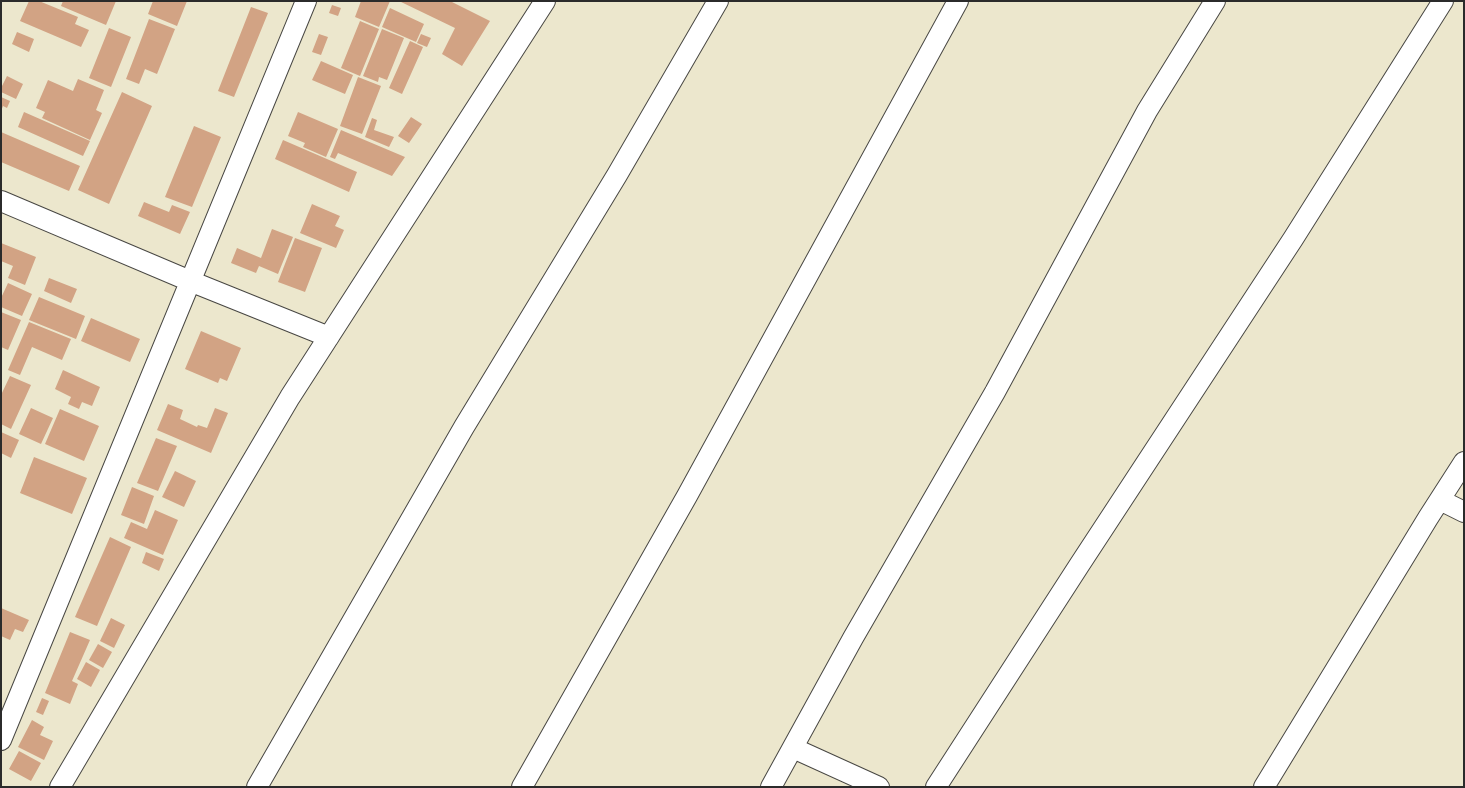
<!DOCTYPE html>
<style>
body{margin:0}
#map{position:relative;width:1465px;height:788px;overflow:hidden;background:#ece7cd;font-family:"Gochi Hand",sans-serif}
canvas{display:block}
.frame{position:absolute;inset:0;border:2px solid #2b2b2b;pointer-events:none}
</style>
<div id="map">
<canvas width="1465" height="788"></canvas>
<div class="frame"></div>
</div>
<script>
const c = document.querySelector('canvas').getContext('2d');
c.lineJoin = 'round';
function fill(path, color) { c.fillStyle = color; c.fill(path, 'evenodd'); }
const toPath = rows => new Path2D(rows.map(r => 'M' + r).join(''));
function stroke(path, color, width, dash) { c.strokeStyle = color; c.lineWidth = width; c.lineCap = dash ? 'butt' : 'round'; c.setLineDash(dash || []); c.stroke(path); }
fill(toPath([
 [29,1,39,1,78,17,75,24,89,30,81,47,20,21],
 [63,1,116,1,106,25,61,6],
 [153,1,187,1,177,26,148,14],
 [361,1,390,1,379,27,355,17],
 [399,1,450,1,490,21,462,66,442,54,455,28],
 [332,5,341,8,338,16,329,13],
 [251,7,268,13,234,97,218,91],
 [390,8,424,24,416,42,382,27],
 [149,19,175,29,157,74,145,69,139,84,126,79],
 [360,21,379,29,360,76,341,68],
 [109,28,131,37,111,87,89,78],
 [382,29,404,38,387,80,379,77,378,82,363,76],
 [17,32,34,39,29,52,12,44],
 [319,34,328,37,321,55,312,52],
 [421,34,431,38,427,47,417,43],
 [410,41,423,47,402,94,389,88],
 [321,61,353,75,345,94,312,80],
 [7,76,23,84,16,99,1,92,1,88],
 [358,77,381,86,362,134,340,126],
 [78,79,104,90,96,110,102,113,90,140,42,118,45,112,36,108,48,80,73,91],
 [122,92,152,106,109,204,78,190],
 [1,97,10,101,7,108,3,106,1,111],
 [24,112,90,141,83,156,18,127],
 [298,112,338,129,326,157,303,147,305,143,288,136],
 [411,117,422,124,409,143,398,136],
 [372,118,377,120,374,130,394,137,389,147,365,137],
 [194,126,221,137,192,207,165,197],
 [341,130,405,157,392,176,338,153,335,159,330,157],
 [1,132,80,166,69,191,1,162],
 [283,140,357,172,349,192,275,159],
 [144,202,169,212,172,205,190,212,180,234,138,216],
 [312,204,340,216,335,226,344,230,336,248,300,233],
 [272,229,293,237,278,274,259,266,256,273,231,263,237,248,261,258],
 [295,238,322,248,305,292,278,282],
 [1,243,36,257,25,285,8,278,13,266,1,261],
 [49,278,77,289,71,303,44,291],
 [8,283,32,294,22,316,1,307,1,298],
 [39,297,85,316,76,339,29,320],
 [1,312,21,320,8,350,1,347],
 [91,318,140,339,130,362,81,341],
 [29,322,71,339,62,360,32,347,20,375,8,370],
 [201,331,241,348,227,381,220,378,218,383,185,369],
 [63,370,100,387,92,406,82,402,79,409,68,404,71,397,55,389],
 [10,376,31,385,11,429,1,424,1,395],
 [168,404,183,410,180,419,197,427,198,425,207,428,215,408,228,413,211,453,157,430],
 [31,408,53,418,41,444,19,434],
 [60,409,99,426,84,461,45,444],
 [1,432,19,440,11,458,1,453],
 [156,438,177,446,158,491,137,483],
 [34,457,87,478,72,514,20,493],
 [175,471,196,481,184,507,162,497],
 [132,487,154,496,144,524,121,515],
 [155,510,178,520,163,555,124,538,131,522,147,529],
 [110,537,131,547,97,626,75,617],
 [146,552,164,559,159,571,142,563],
 [1,608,29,620,23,632,15,629,10,640,1,636],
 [111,618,125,625,114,648,100,641],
 [70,632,90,640,72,681,78,684,70,704,45,693],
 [98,644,112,652,103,668,89,660],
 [86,662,100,670,91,687,77,679],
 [42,698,49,701,43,715,36,712],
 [32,720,44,727,40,735,53,741,44,760,18,747],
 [19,751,41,763,31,781,9,769]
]), '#d2a384');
const street = toPath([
 [1,201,190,281,329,337],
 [1440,500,1464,512],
 [1,740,306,1],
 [793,748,879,787],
 [60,787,290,397,545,1],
 [257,787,464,427,617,175,718,1],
 [522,787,687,496,958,1],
 [771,787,853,638,995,392,1147,111,1215,1],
 [936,787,1080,564,1293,239,1443,1],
 [1264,787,1428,518,1464,462]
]);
stroke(street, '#484743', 22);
stroke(street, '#fff', 20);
</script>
